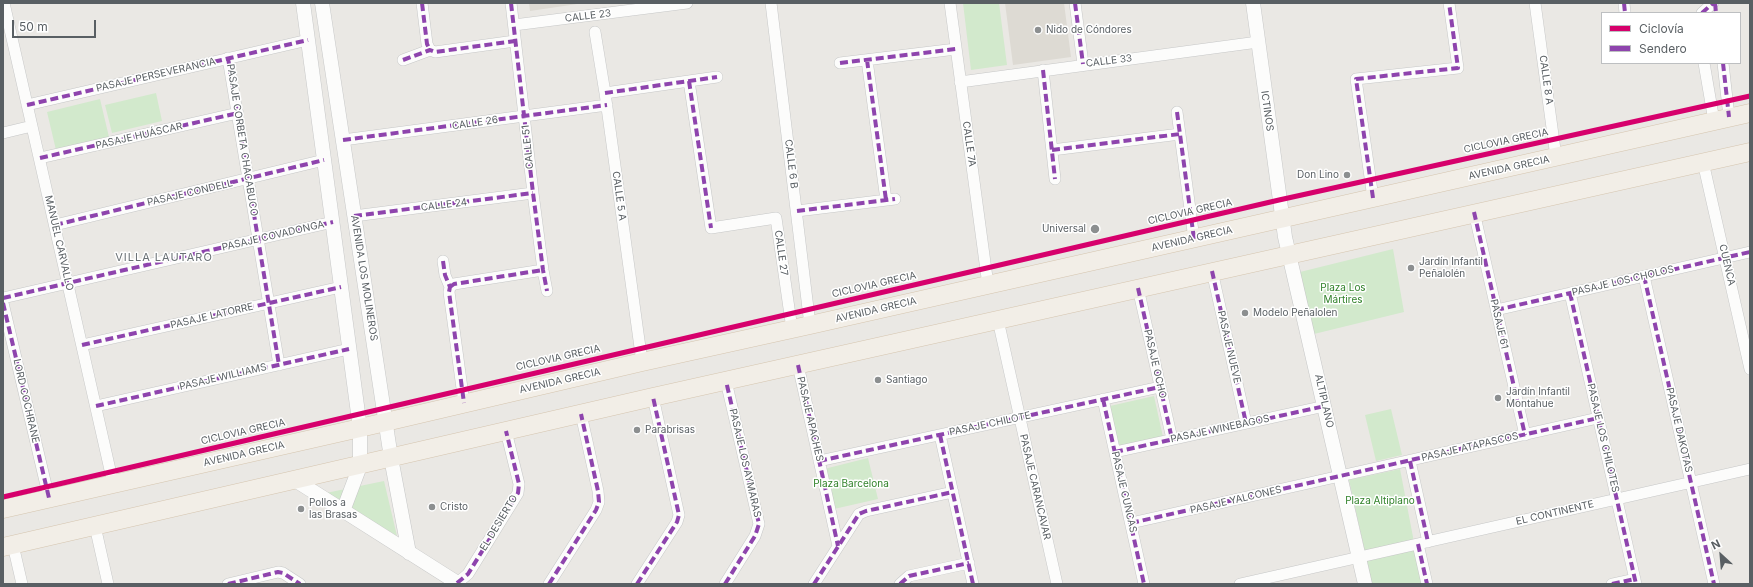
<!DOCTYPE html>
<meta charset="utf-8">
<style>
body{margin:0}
#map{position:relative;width:1753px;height:587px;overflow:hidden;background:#eae8e4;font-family:Inter,sans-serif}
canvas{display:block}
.frame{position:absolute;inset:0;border:4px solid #595f63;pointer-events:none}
.legend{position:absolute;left:1601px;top:12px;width:140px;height:52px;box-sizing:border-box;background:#fff;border:1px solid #bdbfc1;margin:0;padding:5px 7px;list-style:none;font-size:12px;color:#595f63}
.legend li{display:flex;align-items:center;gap:8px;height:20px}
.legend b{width:20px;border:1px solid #bdbfc1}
.north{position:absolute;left:1701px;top:535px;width:40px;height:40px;-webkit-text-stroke:3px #fff;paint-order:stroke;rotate:334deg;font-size:11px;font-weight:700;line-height:16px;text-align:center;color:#595f63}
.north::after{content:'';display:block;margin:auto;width:14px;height:18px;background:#595f63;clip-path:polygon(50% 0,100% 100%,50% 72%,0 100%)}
.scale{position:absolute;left:12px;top:20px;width:84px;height:18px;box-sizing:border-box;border:2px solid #595f63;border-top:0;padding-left:5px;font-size:12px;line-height:14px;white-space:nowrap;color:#595f63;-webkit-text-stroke:3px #fff;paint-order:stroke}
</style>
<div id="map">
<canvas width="1753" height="587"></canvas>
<div class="frame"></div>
<ul class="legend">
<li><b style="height:5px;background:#d6006c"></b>Ciclovía</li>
<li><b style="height:5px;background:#8e44ad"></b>Sendero</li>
</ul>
<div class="north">N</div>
<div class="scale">50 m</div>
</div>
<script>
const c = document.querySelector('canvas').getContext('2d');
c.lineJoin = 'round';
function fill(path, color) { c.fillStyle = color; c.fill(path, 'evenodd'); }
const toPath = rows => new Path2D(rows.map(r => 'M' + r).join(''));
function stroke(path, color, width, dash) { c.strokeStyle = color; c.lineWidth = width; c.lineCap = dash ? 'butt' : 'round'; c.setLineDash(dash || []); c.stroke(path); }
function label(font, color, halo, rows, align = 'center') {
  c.font = font + ' Inter,sans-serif'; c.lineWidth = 3; c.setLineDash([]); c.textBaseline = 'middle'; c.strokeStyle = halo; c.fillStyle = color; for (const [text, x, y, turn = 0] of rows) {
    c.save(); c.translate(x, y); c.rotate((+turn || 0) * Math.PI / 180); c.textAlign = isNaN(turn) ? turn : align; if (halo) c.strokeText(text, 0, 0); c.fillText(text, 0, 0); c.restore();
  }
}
fill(toPath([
 [529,3,584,3,530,11],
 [1005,3,1064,3,1071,57,1013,65]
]), '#dddad3');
fill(toPath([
 [963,3,999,3,1007,65,971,70],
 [156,93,162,121,112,133,105,105],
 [100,99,109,137,56,150,47,112],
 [1393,249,1404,312,1314,334,1300,272],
 [1154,396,1163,437,1119,447,1110,406],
 [1391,409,1402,455,1376,461,1365,415],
 [868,458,878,499,834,509,824,469],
 [1400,469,1422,584,1372,584,1349,480],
 [384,481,397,536,326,493]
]), '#d2e9cc');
const minor = toPath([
 [4,3,113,483],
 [422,3,427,44,430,50],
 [511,3,533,193,543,270,547,291],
 [771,3,810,325],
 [950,3,988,285],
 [1075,3,1083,64],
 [1535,3,1556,157],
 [1624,3,1625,13],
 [1702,13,1713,3],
 [514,25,687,3],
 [595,32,605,93,642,362],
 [228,58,279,365],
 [403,60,430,50,435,52,515,41],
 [867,60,886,200],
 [840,63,956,49],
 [1704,63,1714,121],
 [1723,63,1729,117],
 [1043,70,1055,179],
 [689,81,711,228,776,218,792,329],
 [960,82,1258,42],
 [605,93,717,77],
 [27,105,308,40],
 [1177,112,1194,239],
 [3,133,32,126],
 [343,140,607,105],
 [1052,150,1180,134],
 [40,158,238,113],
 [1703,162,1750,369],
 [1373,198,1356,79,1458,68,1449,3],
 [797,211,895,199],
 [1474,212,1525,435],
 [354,216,533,193],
 [55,225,324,160],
 [443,261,445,275,450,287,449,292,464,403],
 [1212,271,1246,423],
 [1644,276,1714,584],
 [450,287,454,284,543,270],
 [1138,288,1172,439],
 [1570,293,1636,584],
 [3,298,333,222],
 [3,303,49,498],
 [1496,310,1750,252],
 [998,320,1057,584],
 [82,345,341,287],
 [798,365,838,546],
 [1103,399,1144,584],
 [96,406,349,349],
 [940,435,973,584],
 [1115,452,1325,406],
 [819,461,1160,387],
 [1410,461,1428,542],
 [1131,523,1598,418],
 [95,526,108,584],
 [1418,544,1427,584],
 [13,545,22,584],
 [228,584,278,572,283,573,300,584],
 [456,584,468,574,518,493,519,484,506,431],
 [549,584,596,510,599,502,598,491,581,414],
 [637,584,677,522,679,515,653,397],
 [725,584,755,536,759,524,726,381],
 [814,584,859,514,866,511,953,492],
 [900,584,909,576,969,563],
 [1240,584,1750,469],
 [1612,584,1635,579]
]);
const tertiary = toPath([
 [303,3,360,428,360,466,343,511],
 [322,3,391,458,409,553],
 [1253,3,1285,237,1365,584],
 [295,480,459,584]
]);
const primary = toPath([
 [3,509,360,428,642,362,810,325,1750,113],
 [3,547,653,397,1750,152]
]);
stroke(minor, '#c6c7c7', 12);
stroke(tertiary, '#c6c7c7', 15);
stroke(primary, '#d5c5af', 19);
stroke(minor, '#fcfcfb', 11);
stroke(tertiary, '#fcfcfb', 14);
stroke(primary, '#f2eee7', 18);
stroke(toPath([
 [422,3,427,44,430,50],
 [511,3,533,193,543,270,547,291],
 [1075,3,1083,64],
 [1624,3,1625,13],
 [1715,3,1716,13],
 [1702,13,1713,3],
 [228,58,279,365],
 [403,60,430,50,435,52,515,41],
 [867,60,886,200],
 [840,63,956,49],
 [1723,63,1729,117],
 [1043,70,1055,179],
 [689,81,711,228],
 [605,93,717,77],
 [27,105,308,40],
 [1177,112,1194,239],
 [343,140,607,105],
 [1052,150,1180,134],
 [40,158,238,113],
 [1373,198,1356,79,1458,68,1449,3],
 [797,211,895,199],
 [1474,212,1525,435],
 [354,216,533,193],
 [55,225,324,160],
 [443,261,445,275,450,287,449,292,464,403],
 [1212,271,1246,423],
 [1644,276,1714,584],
 [450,287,454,284,543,270],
 [1138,288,1172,439],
 [1570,293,1636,584],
 [3,298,333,222],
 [3,303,49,498],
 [1496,310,1750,252],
 [82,345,341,287],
 [798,365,838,546],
 [1103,399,1144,584],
 [96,406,349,349],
 [940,435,973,584],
 [1115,452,1325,406],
 [819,461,1160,387],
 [1410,461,1428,542],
 [1131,523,1598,418],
 [1418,544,1427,584],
 [457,583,468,574,518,493,519,484,506,431],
 [228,584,278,572,283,573,300,584],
 [549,584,596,510,599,502,598,491,581,414],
 [637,584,677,522,679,515,653,397],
 [725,584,755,536,759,524,726,381],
 [814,584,859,514,866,511,953,492],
 [900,584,909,576,969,563],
 [1612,584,1635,579]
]), '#8e44ad', 4, [8, 4]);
stroke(toPath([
 [3,497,1279,200,1750,96]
]), '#d6006c', 5);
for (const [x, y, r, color] of [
 [1038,30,4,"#8c8f90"],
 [1347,175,4,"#8c8f90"],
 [1095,229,5,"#8c8f90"],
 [1411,268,4,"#8c8f90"],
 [1245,313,4,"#8c8f90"],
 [878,380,4,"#8c8f90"],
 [1498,398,4,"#8c8f90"],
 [637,430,4,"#8c8f90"],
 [432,507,4,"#8c8f90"],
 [301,509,4,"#8c8f90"]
]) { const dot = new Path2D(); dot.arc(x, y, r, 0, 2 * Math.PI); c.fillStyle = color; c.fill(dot); stroke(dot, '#fff', 1.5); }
label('10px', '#595f63', '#fff', [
 ["CALLE 23",588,16,-7],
 ["CALLE 33",1109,61,-7],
 ["PASAJE PERSEVERANCIA",156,75,-13],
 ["CALLE 8 A",1546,80,82],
 ["ICTINOS",1267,111,82],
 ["CALLE 26",475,123,-8],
 ["PASAJE HUÁSCAR",139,136,-13],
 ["PASAJE CORBETA CHACABUCO",242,140,81],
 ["CICLOVIA GRECIA",1506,141,-12],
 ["CALLE 7A",969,144,82],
 ["CALLE 51",528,147,-96],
 ["CALLE 6 B",791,164,83],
 ["AVENIDA GRECIA",1509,168,-12],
 ["PASAJE CONDELL",190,193,-13],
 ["CALLE 5 A",619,196,82],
 ["CALLE 24",444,205,-7],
 ["CICLOVIA GRECIA",1190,212,-13],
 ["PASAJE COVADONGA",273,236,-13],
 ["AVENIDA GRECIA",1192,239,-13],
 ["MANUEL CARVALLO",59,243,77],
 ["CALLE 27",781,253,82],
 ["CUENCA",1727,265,77],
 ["AVENIDA LOS MOLINEROS",364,278,81],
 ["PASAJE LOS CHOLOS",1623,281,-13],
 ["CICLOVIA GRECIA",874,285,-13],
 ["AVENIDA GRECIA",876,310,-13],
 ["PASAJE LATORRE",212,316,-13],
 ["PASAJE 61",1499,324,77],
 ["PASAJE NUEVE",1229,347,77],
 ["CICLOVIA GRECIA",558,358,-13],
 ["PASAJE OCHO",1155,364,77],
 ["PASAJE WILLIAMS",223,377,-13],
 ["AVENIDA GRECIA",560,381,-13],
 ["LORD COCHRANE",26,401,77],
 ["ALTIPLANO",1324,401,77],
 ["PASAJE APACHES",810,419,77],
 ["PASAJE CHILOTE",990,424,-12],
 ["PASAJE WINEBAGOS",1220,429,-12],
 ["PASAJE DAKOTAS",1679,430,77],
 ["CICLOVIA GRECIA",243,432,-13],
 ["PASAJE LOS CHILOTES",1603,438,77],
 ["PASAJE ATAPASCOS",1470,447,-13],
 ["AVENIDA GRECIA",244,454,-13],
 ["PASAJE LOS AYMARAS",745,463,77],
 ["PASAJE CARANCAVAR",1035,487,77],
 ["PASAJE CUNCAS",1124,492,77],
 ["PASAJE YALCONES",1236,500,-13],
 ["EL CONTINENTE",1555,513,-13],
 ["EL DESIERTO",499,523,-59]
]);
label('10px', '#595f63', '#fff', [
 ["Nido de Cóndores",1046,30],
 ["Don Lino",1339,175,"right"],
 ["Universal",1086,229,"right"],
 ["Jardín Infantil",1419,262],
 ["Peñalolén",1419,274],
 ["Modelo Peñalolen",1253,313],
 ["Santiago",886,380],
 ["Jardín Infantil",1506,392],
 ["Montahue",1506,404],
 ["Parabrisas",645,430],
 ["Pollos a",309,503],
 ["las Brasas",309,515],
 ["Cristo",440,507]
], 'left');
label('10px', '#31822a', '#fff', [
 ["Plaza Los",1343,288],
 ["Mártires",1343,300],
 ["Plaza Barcelona",851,484],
 ["Plaza Altiplano",1380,501]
]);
c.letterSpacing = '1px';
label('11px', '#6a7175', '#fff', [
 ["VILLA LAUTARO",164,258]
]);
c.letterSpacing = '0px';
</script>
